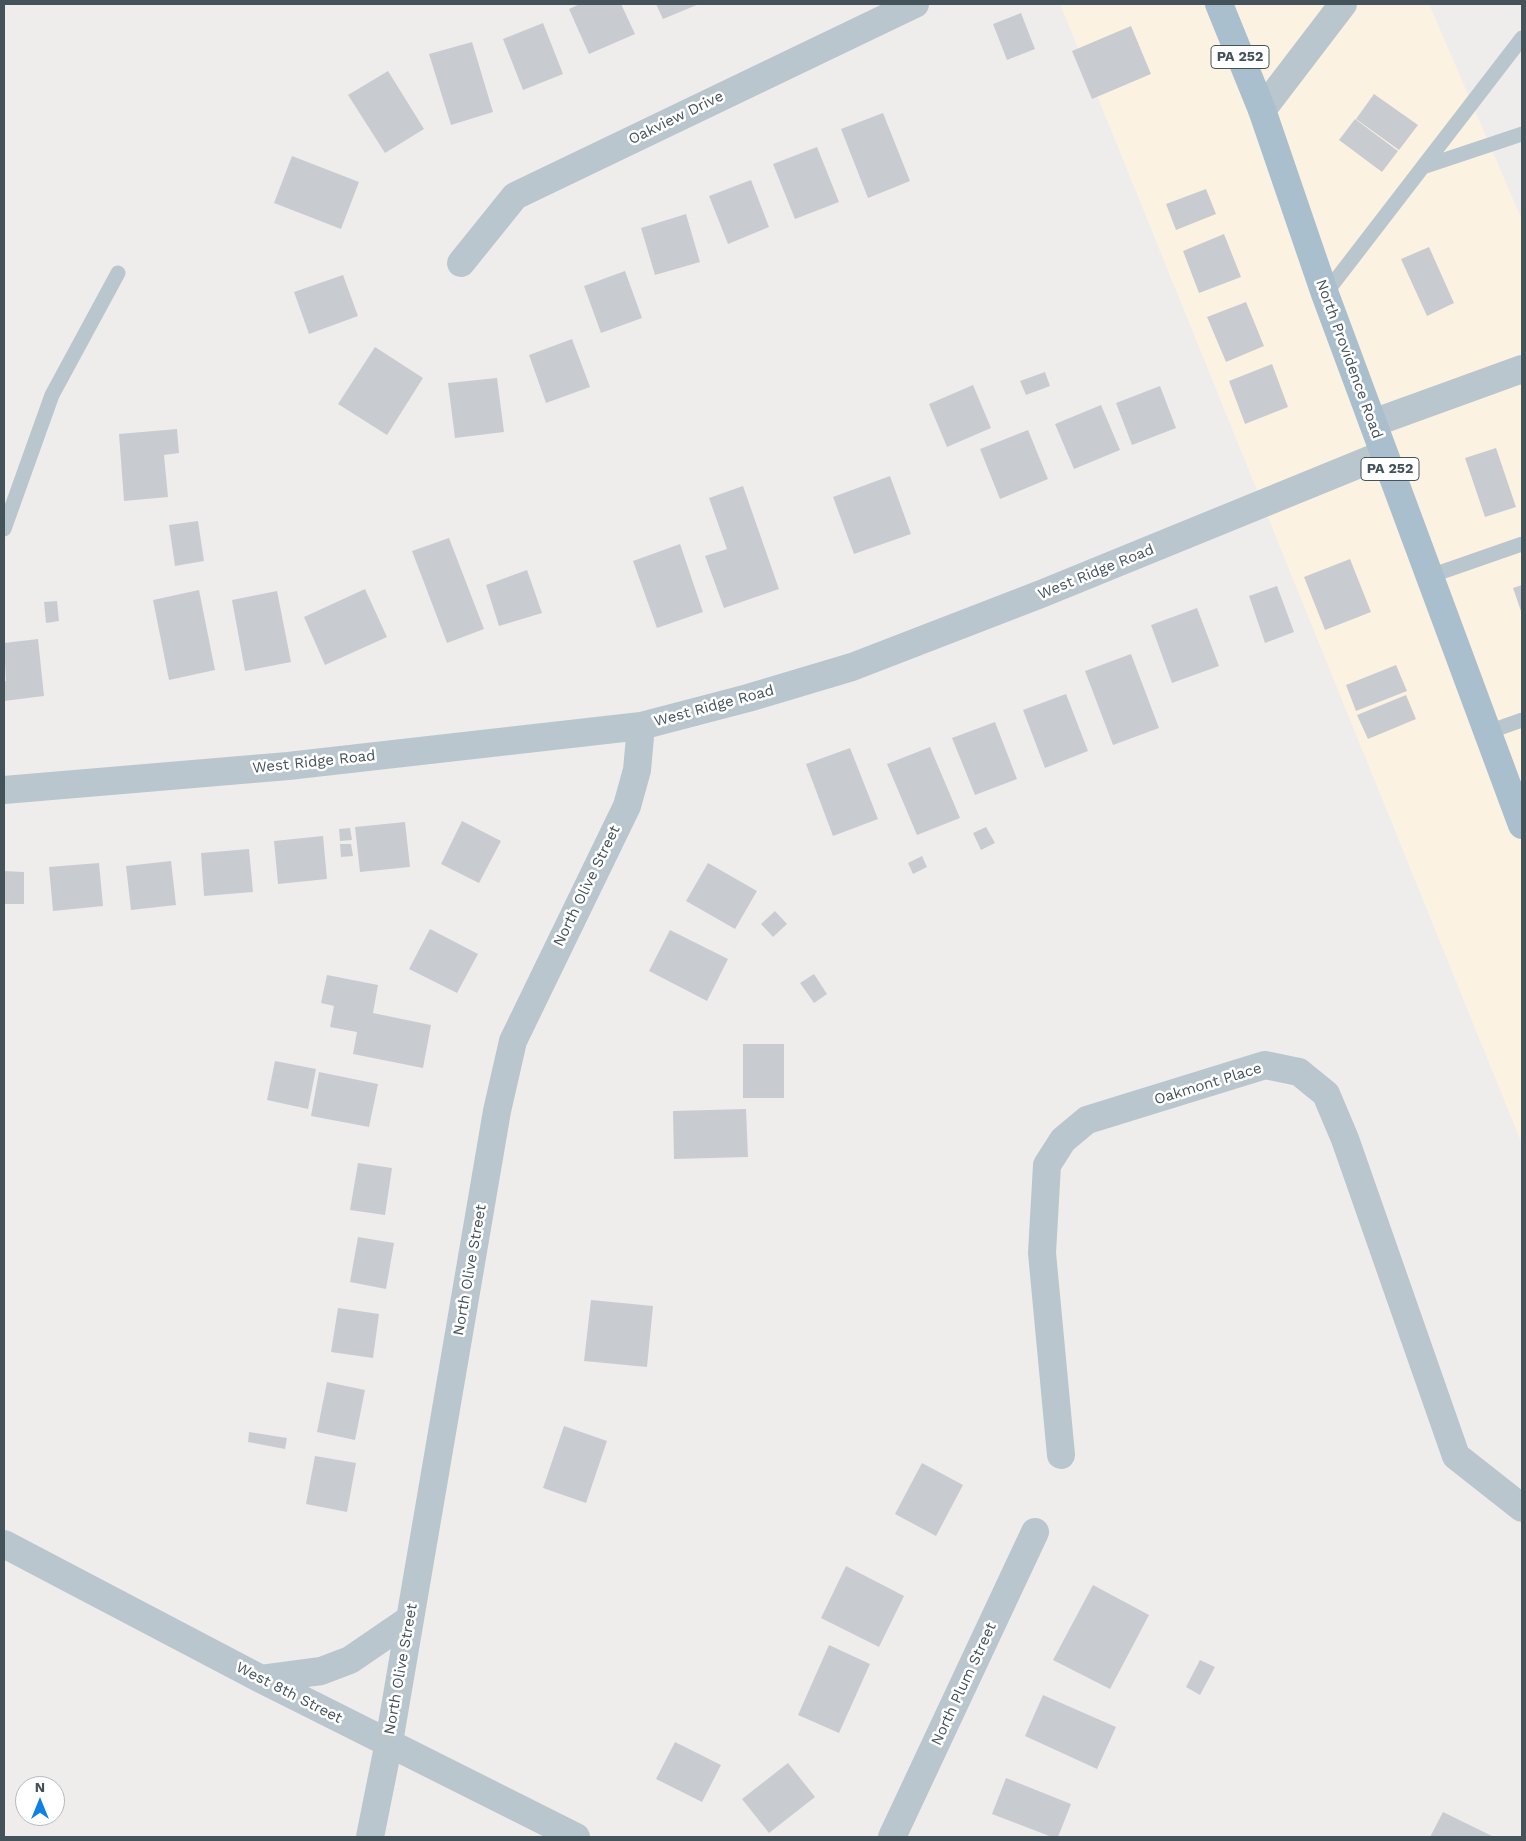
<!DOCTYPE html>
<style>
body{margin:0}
#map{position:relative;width:1526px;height:1841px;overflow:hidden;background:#efecec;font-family:"Work Sans",sans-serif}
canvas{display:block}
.frame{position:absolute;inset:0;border:5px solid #44525a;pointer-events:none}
.north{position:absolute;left:15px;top:1776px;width:50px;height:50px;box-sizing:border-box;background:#fff;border:1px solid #b4babd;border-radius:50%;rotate:0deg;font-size:14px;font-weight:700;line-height:20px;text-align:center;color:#44525a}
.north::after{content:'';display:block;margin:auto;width:18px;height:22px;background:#0f81e6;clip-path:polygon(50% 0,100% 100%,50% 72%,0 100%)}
</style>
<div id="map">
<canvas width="1526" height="1841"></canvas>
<div class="frame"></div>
<div class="north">N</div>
</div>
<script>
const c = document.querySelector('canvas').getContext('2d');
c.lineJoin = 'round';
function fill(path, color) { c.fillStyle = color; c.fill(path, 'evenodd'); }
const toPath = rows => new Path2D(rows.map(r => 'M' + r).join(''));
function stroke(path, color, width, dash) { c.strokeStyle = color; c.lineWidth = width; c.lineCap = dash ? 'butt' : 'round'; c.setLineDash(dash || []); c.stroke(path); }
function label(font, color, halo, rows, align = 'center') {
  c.font = font + ' "Work Sans",sans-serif'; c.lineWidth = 5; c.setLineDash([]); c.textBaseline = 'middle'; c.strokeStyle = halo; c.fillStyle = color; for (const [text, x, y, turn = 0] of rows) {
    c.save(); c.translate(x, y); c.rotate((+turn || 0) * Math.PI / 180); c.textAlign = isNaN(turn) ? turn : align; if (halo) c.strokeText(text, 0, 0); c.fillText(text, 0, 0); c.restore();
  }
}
fill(toPath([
 [1060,4,1429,4,1522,220,1522,1144]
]), '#fcf2e2');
fill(toPath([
 [580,4,621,4,635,34,589,54,569,9],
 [656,4,699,4,663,19],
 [1021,13,1035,49,1007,60,993,24],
 [543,23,563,74,523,90,503,39],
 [1131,26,1151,74,1092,99,1072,51],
 [472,42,493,112,451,125,429,54],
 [388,71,424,129,385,153,348,95],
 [1374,94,1418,125,1399,150,1356,119],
 [883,113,910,181,868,198,841,129],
 [1355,119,1398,151,1382,172,1339,140],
 [817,147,839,202,795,219,773,164],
 [292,156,359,182,341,229,274,203],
 [751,180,769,227,728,244,709,196],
 [1206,189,1216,214,1176,230,1166,204],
 [686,214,700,262,655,275,641,228],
 [1224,234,1241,277,1199,293,1183,251],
 [1429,247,1454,303,1427,316,1401,259],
 [625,271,642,318,601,333,584,286],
 [343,275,358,316,309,334,294,292],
 [1246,302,1264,346,1226,362,1207,317],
 [572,339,590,387,546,403,529,355],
 [375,347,423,378,387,435,338,404],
 [1272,364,1288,407,1245,424,1229,381],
 [1045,372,1050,386,1026,395,1020,381],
 [497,378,504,432,455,438,448,383],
 [973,385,991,428,947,447,929,404],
 [1160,386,1176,428,1132,445,1116,403],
 [1101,405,1120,450,1074,469,1055,424],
 [177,429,179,453,164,455,168,497,124,501,119,434],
 [1028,430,1048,479,1000,499,980,449],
 [1496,448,1516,507,1485,517,1465,458],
 [890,476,911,534,854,554,833,497],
 [743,486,779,589,724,608,705,556,727,549,709,498],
 [198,521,204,561,175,566,169,525],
 [449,538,484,629,447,643,412,551],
 [680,544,703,612,657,628,633,561],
 [1350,559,1371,612,1325,630,1304,577],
 [527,570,542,613,499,626,486,585],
 [1522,585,1522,614,1513,588],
 [1277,586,1294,632,1265,643,1249,596],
 [365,589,387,637,325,665,304,617],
 [199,590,215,670,169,680,153,600],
 [277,591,291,662,245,671,232,600],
 [57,601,59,621,46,623,44,602],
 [1197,608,1219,666,1172,683,1151,625],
 [38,639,44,696,4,701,4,681,6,681,4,643],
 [1131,654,1159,728,1113,745,1085,671],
 [1396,665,1407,691,1356,711,1346,685],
 [1066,694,1088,751,1045,768,1023,710],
 [1406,695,1416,719,1368,739,1357,715],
 [995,722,1017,779,975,795,952,738],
 [930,747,960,818,917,835,887,764],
 [850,748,878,819,833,836,806,764],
 [462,821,501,841,479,883,441,864],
 [405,822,410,867,360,872,355,827],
 [986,827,995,843,981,850,973,833],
 [350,828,352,840,340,841,339,829],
 [323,836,327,879,278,884,274,841],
 [340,844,351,844,353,856,341,857],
 [249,849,253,892,204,896,201,853],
 [922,856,927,867,913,874,908,863],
 [171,861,176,905,131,910,126,866],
 [99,863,103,906,53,911,49,867],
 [708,863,757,891,735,929,686,901],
 [4,871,24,872,24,904,4,904],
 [775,911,787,924,773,937,761,924],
 [430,929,478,954,457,993,409,969],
 [670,930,728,959,707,1001,649,971],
 [814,974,827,994,814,1003,800,983],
 [327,975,378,985,373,1013,431,1025,423,1068,353,1054,357,1032,330,1027,334,1006,321,1003],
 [743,1044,784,1044,784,1098,743,1098],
 [275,1061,316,1069,308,1109,267,1100],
 [319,1072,378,1084,369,1127,311,1116],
 [746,1109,748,1157,674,1159,673,1111],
 [358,1163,392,1168,385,1215,350,1210],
 [358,1237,394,1243,386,1289,350,1282],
 [591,1300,653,1306,647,1367,584,1361],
 [338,1308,379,1314,373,1358,331,1352],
 [327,1382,365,1390,355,1440,317,1432],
 [564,1426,607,1441,586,1503,543,1488],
 [249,1432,287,1438,285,1449,248,1442],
 [315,1456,356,1463,347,1512,306,1504],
 [922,1463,963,1485,936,1536,895,1514],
 [846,1566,904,1596,879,1647,821,1618],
 [1093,1585,1149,1615,1110,1689,1053,1660],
 [829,1645,870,1664,839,1733,798,1715],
 [1200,1660,1215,1667,1200,1695,1186,1687],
 [1043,1695,1116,1727,1097,1769,1025,1736],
 [675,1742,721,1765,702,1802,656,1779],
 [788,1763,815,1797,769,1833,742,1799],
 [1006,1778,1071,1804,1058,1837,1052,1837,992,1814],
 [1443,1812,1494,1837,1430,1837]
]), '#c8ccd1');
stroke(toPath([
 [1423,167,1522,134],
 [1325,294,1522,38],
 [4,529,52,395,118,273],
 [1430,576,1522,544],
 [1488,732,1522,720]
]), '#b9c6cd', 15);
stroke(toPath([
 [1262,110,1343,4],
 [461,263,515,196,915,4],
 [1373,423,1522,369],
 [4,790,288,766,641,726,748,698,852,667,1041,594,1384,454],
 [1061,1455,1042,1253,1047,1165,1063,1140,1087,1120,1265,1065,1299,1072,1326,1094,1345,1139,1456,1456,1522,1508],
 [4,1544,261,1679,576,1837],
 [261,1679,321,1671,350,1660,410,1619],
 [370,1837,389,1742,497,1111,513,1041,627,806,637,770,641,726],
 [892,1837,1035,1532]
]), '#b9c6cd', 28);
stroke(toPath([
 [1219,4,1262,110,1325,294,1522,825]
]), '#aabfcd', 28);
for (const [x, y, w] of [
 [1240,57,58],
 [1390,469,58]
]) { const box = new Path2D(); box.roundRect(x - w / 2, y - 11.5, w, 23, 4); c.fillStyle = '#fff'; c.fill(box); stroke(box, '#44525a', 1); }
label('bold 14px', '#44525a', null, [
 ["PA 252",1240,57],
 ["PA 252",1390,469]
]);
label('15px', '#44525a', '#fff', [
 ["Oakview Drive",676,118,-26],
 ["North Providence Road",1349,359,70],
 ["West Ridge Road",1096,572,-22],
 ["West Ridge Road",714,706,-15],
 ["West Ridge Road",314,762,-6],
 ["North Olive Street",587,886,-64],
 ["Oakmont Place",1208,1084,-17],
 ["North Olive Street",470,1270,-80],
 ["North Olive Street",401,1669,-80],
 ["North Plum Street",964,1684,-65],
 ["West 8th Street",289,1693,27]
]);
</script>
